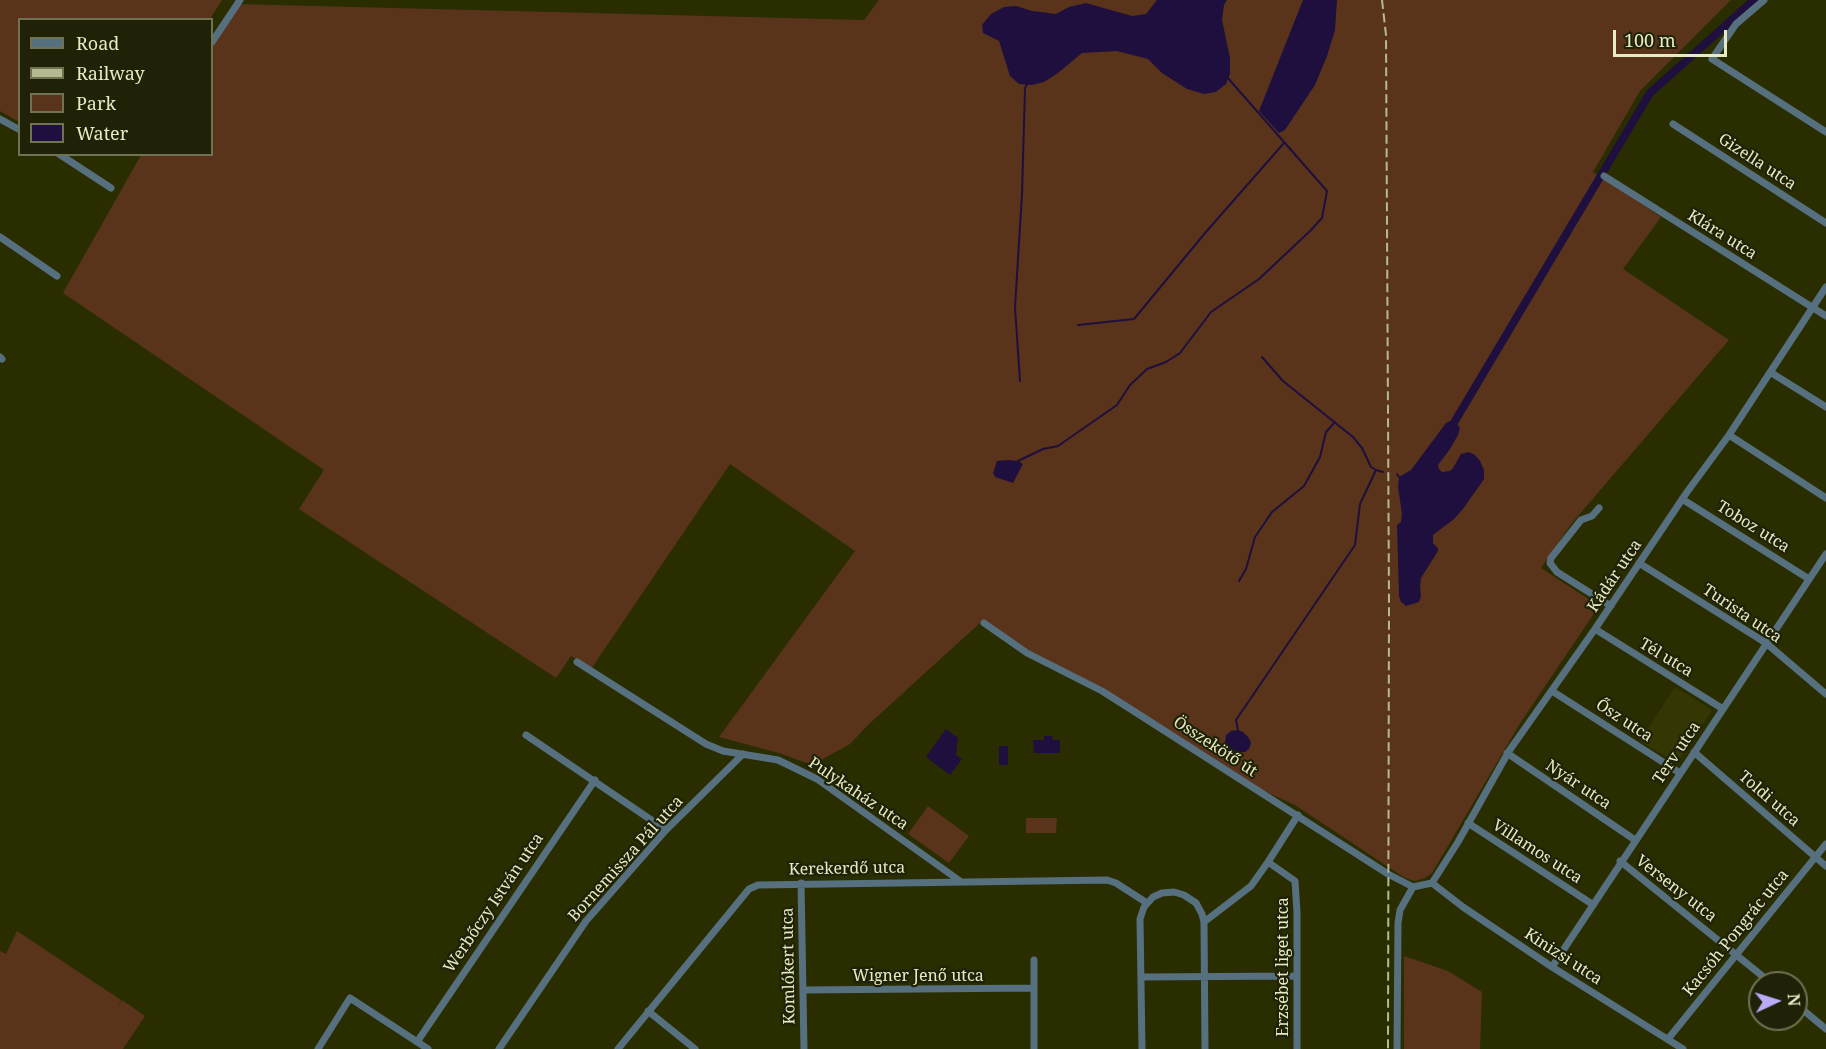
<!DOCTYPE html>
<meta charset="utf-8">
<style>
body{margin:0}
#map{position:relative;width:1826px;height:1049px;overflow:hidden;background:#2a2d00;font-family:"Noto Serif",serif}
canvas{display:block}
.legend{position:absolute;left:18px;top:18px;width:195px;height:138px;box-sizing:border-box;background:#202208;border:2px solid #6f7253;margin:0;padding:8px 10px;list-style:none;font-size:18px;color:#e6ebc3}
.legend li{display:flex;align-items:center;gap:12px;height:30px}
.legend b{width:30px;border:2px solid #6f7253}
.north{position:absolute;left:1748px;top:971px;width:60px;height:60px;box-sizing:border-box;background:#202208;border:2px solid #6f7253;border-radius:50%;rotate:86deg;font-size:16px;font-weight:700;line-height:24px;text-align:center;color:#e6ebc3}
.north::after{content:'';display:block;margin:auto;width:21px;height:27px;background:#baaaf7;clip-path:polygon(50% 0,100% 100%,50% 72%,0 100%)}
.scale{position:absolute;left:1613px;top:30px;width:114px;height:27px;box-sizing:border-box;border:3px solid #e6ebc3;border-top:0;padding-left:8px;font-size:18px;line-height:21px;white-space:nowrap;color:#e6ebc3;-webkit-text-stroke:4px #202208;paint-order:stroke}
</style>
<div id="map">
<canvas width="1826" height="1049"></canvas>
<ul class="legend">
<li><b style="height:8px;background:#56707f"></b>Road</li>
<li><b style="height:8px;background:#b5ba90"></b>Railway</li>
<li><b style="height:16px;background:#59341b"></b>Park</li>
<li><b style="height:16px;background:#1e0f3e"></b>Water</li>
</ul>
<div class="north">N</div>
<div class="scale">100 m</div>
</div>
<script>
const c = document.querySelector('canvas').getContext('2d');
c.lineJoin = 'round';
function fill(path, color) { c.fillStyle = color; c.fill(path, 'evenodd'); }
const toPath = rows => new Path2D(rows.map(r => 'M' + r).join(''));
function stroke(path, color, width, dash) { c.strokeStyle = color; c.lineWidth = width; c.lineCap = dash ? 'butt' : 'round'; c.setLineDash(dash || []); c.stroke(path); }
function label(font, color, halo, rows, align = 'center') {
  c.font = font + ' "Noto Serif",serif'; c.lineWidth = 4.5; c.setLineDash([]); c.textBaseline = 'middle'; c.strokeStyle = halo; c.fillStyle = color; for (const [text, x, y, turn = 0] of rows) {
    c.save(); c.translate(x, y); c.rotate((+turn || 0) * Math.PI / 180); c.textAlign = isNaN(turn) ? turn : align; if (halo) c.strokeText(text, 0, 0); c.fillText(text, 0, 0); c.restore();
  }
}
fill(toPath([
 [1675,687,1712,710,1677,763,1640,741]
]), '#343703');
fill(toPath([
 [0,0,222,0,210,19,20,20,19,122,0,111],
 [879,0,1731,0,1640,91,1593,172,1661,217,1623,269,1729,340,1572,523,1541,568,1599,606,1519,725,1432,873,1425,878,1415,881,1405,878,1295,805,1242,781,1123,704,1027,653,981,622,869,724,850,744,812,765,779,753,719,737,855,551,730,464,591,669,571,656,556,678,299,509,324,470,63,293,141,155,212,154,212,42,237,4,864,20],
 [928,806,969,836,949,863,908,834],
 [1026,818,1057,818,1056,833,1026,833],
 [17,931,121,1000,117,1007,122,1000,145,1016,123,1049,0,1049,0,951,6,954],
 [1404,956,1448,971,1482,992,1480,1049,1404,1049]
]), '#59341b');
fill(toPath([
 [1157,0,1227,0,1224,5,1222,20,1230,58,1230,74,1226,84,1216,92,1204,94,1187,89,1162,73,1148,59,1117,51,1082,53,1058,73,1044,82,1032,85,1019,84,1010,76,999,41,983,33,982,25,991,14,1004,7,1016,6,1032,11,1056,14,1069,7,1086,3,1132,16,1146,14],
 [1303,0,1337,0,1335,30,1327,56,1315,85,1285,130,1279,133,1259,111],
 [1450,421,1455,421,1460,428,1458,435,1450,449,1438,465,1439,469,1442,472,1450,471,1453,468,1461,454,1469,452,1475,455,1480,461,1484,470,1484,479,1463,509,1454,519,1433,535,1433,543,1438,548,1438,551,1421,578,1420,587,1421,596,1419,602,1406,606,1401,602,1399,596,1397,525,1401,522,1402,514,1398,487,1399,477,1411,470,1446,423],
 [1009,460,1018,461,1023,464,1013,483,995,477,993,473,997,461],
 [946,729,958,738,956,755,962,759,950,775,926,757],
 [1238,730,1243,732,1249,738,1251,743,1249,749,1245,752,1237,752,1229,749,1225,742,1226,735,1231,731],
 [1044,736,1052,736,1053,740,1060,740,1060,753,1034,753,1033,740,1044,740],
 [999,746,1008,746,1008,765,999,765]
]), '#1e0f3e');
stroke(toPath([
 [1078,325,1134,319,1205,233,1284,143],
 [1262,357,1283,381,1353,437,1362,448,1371,467,1376,470,1383,472],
 [1020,381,1015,307,1022,194,1025,88,1028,82],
 [1018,461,1043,449,1058,446,1117,405,1130,385,1147,369,1166,362,1180,353,1211,312,1259,279,1310,231,1322,218,1327,191,1227,77],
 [1397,474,1399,477],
 [1239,581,1246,569,1255,537,1272,512,1304,486,1320,457,1326,432,1335,422],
 [1238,730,1236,720,1355,545,1360,504,1376,470]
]), '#1e0f3e', 2);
stroke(toPath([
 [1455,421,1650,93,1754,0]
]), '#1e0f3e', 8);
stroke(toPath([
 [1764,0,1736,24,1712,59,1826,132],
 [212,42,240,0],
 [0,119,20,130],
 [1673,124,1826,223],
 [59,154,111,188],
 [1604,176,1826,316],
 [0,237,57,276],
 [0,357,2,359],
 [1770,372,1826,407],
 [1729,435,1826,498],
 [1682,499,1809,579],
 [1599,508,1592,516,1581,520,1551,558,1550,563,1557,572,1611,606],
 [1639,563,1766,643,1826,694],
 [984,623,1027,653,1102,691,1132,710,1388,874,1413,887,1432,883],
 [1595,629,1723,709],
 [577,662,706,744,723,751,778,760,817,779,960,881],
 [1552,691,1680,773],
 [526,735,666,830],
 [1694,752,1826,866],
 [1507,753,1635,840],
 [1468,823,1592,904],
 [1620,861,1771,983],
 [1268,862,1295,881,1297,912,1297,1049],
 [801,883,804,1049],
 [1432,883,1458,842,1509,751,1595,629,1687,492,1729,435,1826,287],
 [1432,883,1463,907,1552,967,1683,1049],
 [1204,922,1251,886,1268,862,1298,815],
 [1034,960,1034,1049],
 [1552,967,1826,554],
 [1141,977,1296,976],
 [803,990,1034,988],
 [1796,1004,1826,1029],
 [648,1011,695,1049],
 [1668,1039,1826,844],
 [417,1042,595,780],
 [318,1049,350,998,428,1049],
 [499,1049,586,921,666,830,743,754],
 [618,1049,749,889,758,885,1107,880,1116,883,1147,903],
 [1142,1049,1140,919,1144,907,1153,897,1162,893,1174,892,1184,895,1196,903,1202,914,1204,922,1205,1049],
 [1397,1049,1398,923,1400,910,1413,887]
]), '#56707f', 7);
stroke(toPath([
 [1382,0,1386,35,1389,605,1388,1049]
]), '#b5ba90', 2, [9, 4.5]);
label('16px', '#e6ebc3', '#202208', [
 ["Gizella utca",1757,162,33],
 ["Klára utca",1722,235,32],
 ["Toboz utca",1753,527,32],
 ["Kádár utca",1615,576,-56],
 ["Turista utca",1742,614,34],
 ["Tél utca",1666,658,31],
 ["Ősz utca",1624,721,33],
 ["Összekötő út",1215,747,33],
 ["Terv utca",1677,753,-56],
 ["Nyár utca",1578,785,34],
 ["Pulykaház utca",858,794,34],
 ["Toldi utca",1769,799,41],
 ["Villamos utca",1537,852,33],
 ["Bornemissza Pál utca",626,859,-48],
 ["Kerekerdő utca",847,869,-1],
 ["Verseny utca",1676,889,38],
 ["Werbőczy István utca",494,903,-56],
 ["Kacsóh Pongrác utca",1736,933,-51],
 ["Kinizsi utca",1563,957,33],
 ["Komlókert utca",789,966,-91],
 ["Erzsébet liget utca",1283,967,-90],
 ["Wigner Jenő utca",918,976]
]);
</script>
